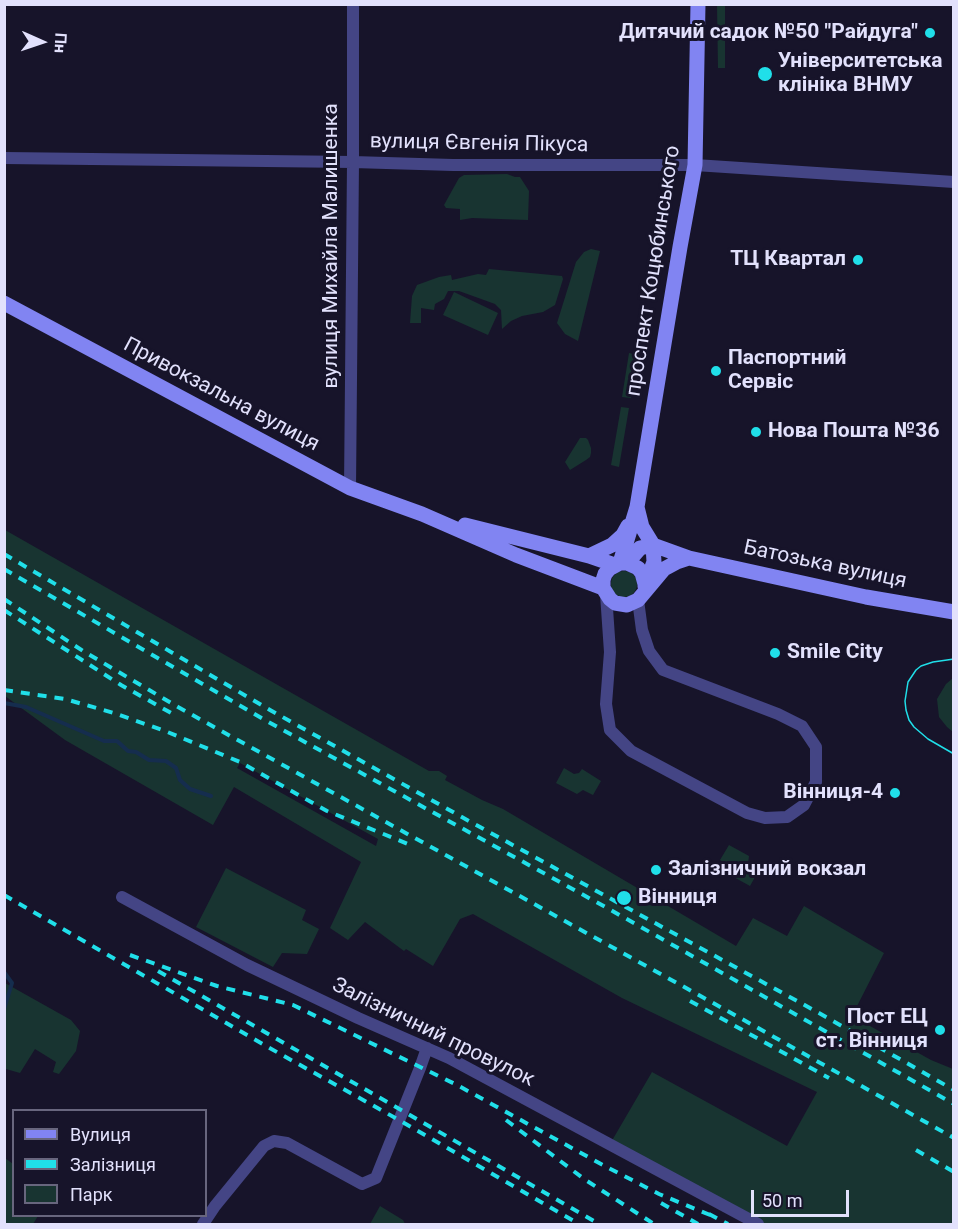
<!DOCTYPE html>
<meta charset="utf-8">
<style>
body{margin:0}
#map{position:relative;width:958px;height:1229px;overflow:hidden;background:#17142a;font-family:Roboto,sans-serif}
canvas{display:block}
.frame{position:absolute;inset:0;border:6px solid #e2e1fc;pointer-events:none}
.legend{position:absolute;left:12px;top:1109px;width:195px;height:108px;box-sizing:border-box;background:#17142a;border:2px solid #68667e;margin:0;padding:8px 10px;list-style:none;font-size:18px;color:#e2e1fc}
.legend li{display:flex;align-items:center;gap:12px;height:30px}
.legend b{width:30px;border:2px solid #68667e}
.north{position:absolute;left:12px;top:12px;width:60px;height:60px;-webkit-text-stroke:4px #17142a;paint-order:stroke;rotate:93deg;font-size:16px;font-weight:700;line-height:24px;text-align:center;color:#e2e1fc}
.north::after{content:'';display:block;margin:auto;width:21px;height:27px;background:#e2e1fc;clip-path:polygon(50% 0,100% 100%,50% 72%,0 100%)}
.scale{position:absolute;left:751px;top:1190px;width:98px;height:27px;box-sizing:border-box;border:3px solid #e2e1fc;border-top:0;padding-left:8px;font-size:18px;line-height:21px;white-space:nowrap;color:#e2e1fc;-webkit-text-stroke:4px #17142a;paint-order:stroke}
</style>
<div id="map">
<canvas width="958" height="1229"></canvas>
<div class="frame"></div>
<ul class="legend">
<li><b style="height:8px;background:#8184f2"></b>Вулиця</li>
<li><b style="height:8px;background:#20dfe9"></b>Залізниця</li>
<li><b style="height:16px;background:#183431"></b>Парк</li>
</ul>
<div class="north">Пн</div>
<div class="scale">50 m</div>
</div>
<script>
const c = document.querySelector('canvas').getContext('2d');
c.lineJoin = 'round';
function fill(path, color) { c.fillStyle = color; c.fill(path, 'evenodd'); }
const toPath = rows => new Path2D(rows.map(r => 'M' + r).join(''));
function stroke(path, color, width, dash) { c.strokeStyle = color; c.lineWidth = width; c.lineCap = dash ? 'butt' : 'round'; c.setLineDash(dash || []); c.stroke(path); }
function label(font, color, halo, rows, align = 'center') {
  c.font = font + ' Roboto,sans-serif'; c.lineWidth = 6; c.setLineDash([]); c.textBaseline = 'middle'; c.strokeStyle = halo; c.fillStyle = color; for (const [text, x, y, turn = 0] of rows) {
    c.save(); c.translate(x, y); c.rotate((+turn || 0) * Math.PI / 180); c.textAlign = isNaN(turn) ? turn : align; if (halo) c.strokeText(text, 0, 0); c.fillText(text, 0, 0); c.restore();
  }
}
fill(toPath([
 [717,5,725,5,725,68,718,68],
 [507,174,515,177,520,177,529,191,528,220,472,218,460,220,460,209,446,208,444,205,459,178,464,175],
 [591,249,600,251,578,341,565,334,557,323,576,262,584,252],
 [489,269,562,276,563,279,555,305,543,312,522,316,511,321,502,329,501,310,495,304,459,291,448,291,444,299,435,304,434,310,421,308,421,323,410,323,412,296,417,285,439,277,451,275,452,280,478,274,486,275],
 [454,292,498,313,488,335,443,315],
 [629,353,638,355,631,398,622,397],
 [621,407,629,408,619,467,611,465],
 [580,438,586,438,588,440,591,448,591,453,590,457,586,460,570,470,565,462],
 [5,530,429,771,439,771,447,776,445,780,482,800,503,809,736,946,753,918,787,936,804,906,884,953,852,1016,931,1060,953,1069,953,1224,758,1224,610,1144,652,1072,787,1146,817,1092,622,998,473,914,460,919,433,966,406,949,404,951,365,922,348,940,330,928,361,862,234,787,213,825,65,740,5,696],
 [240,763,378,839,376,846,237,768],
 '611 584a13 13 0 1 1 26 0a13 13 0 1 1-26 0Z',
 [953,678,953,732,947,727,939,717,937,699,946,684],
 [564,768,574,774,579,773,582,769,601,781,593,795,583,790,577,794,556,783],
 [729,845,749,856,748,864,759,870,750,886,730,875,731,872,729,866,720,860],
 [226,868,306,910,302,920,319,929,307,954,282,953,273,967,196,927],
 [5,983,71,1020,80,1031,76,1051,59,1074,53,1072,56,1062,35,1049,20,1073,6,1069,5,1073],
 [5,1158,13,1164,14,1216,38,1216,33,1224,5,1224],
 [380,1206,403,1220,405,1224,370,1224]
]), '#183431');
stroke(toPath([
 [4,703,26,707,104,741,117,741,128,751,136,752,149,760,166,761,176,768,180,780,190,789,211,796],
 [4,972,12,983,4,1009]
]), '#152d4e', 4);
stroke(toPath([
 [4,158,353,162,453,165,695,165,954,182],
 [350,488,353,162,353,4],
 [606,594,610,652,606,704,610,730,631,751,747,813,765,818,787,817,804,805,816,782,816,747,802,726,778,714,663,670,649,651,642,630,638,600],
 [122,897,247,965,358,1018,449,1058,758,1224],
 [203,1224,215,1206,264,1146,274,1141,287,1143,362,1184,376,1178,420,1068,427,1048]
]), '#444585', 12);
stroke(toPath([
 [4,303,350,488,422,514,516,555,603,588],
 [637,507,642,527,653,545,654,562,645,586],
 [465,525,589,556,615,565],
 [589,556,612,545,623,535,628,526],
 [620,563,637,507,680,247,695,165,698,4],
 [627,563,640,548,653,545,689,558,866,597,954,612],
 [645,584,642,573,638,568,627,563,620,563,609,569,605,574,603,580,603,588,610,599,615,603,627,605,638,600,664,569,677,562,689,558]
]), '#8184f2', 15);
stroke(toPath([
 [954,659,933,662,921,666,916,670,908,682,905,701,906,710,909,720,914,727,928,739,954,754]
]), '#20dfe9', 1.5);
stroke(toPath([
 [4,554,270,710,469,821,819,1013,954,1090],
 [4,569,263,719,609,909,954,1104],
 [4,599,83,651,178,707,742,1019,954,1138],
 [4,610,121,685,173,714],
 [4,690,65,699,114,713,165,731,240,762,327,811,408,844],
 [4,895,266,1046,399,1120,579,1224],
 [130,955,217,986,293,1005,457,1085,601,1164,659,1194,715,1217],
 [158,971,403,1111,599,1224],
 [690,1001,829,1078],
 [506,1120,584,1179,654,1224],
 [916,1150,954,1172],
 [661,1203,698,1224],
 [709,1214,728,1224]
]), '#20dfe9', 4, [9, 8]);
for (const [x, y, r, color] of [
 [930,33,6,"#20dfe9"],
 [765,74,8,"#20dfe9"],
 [858,260,6,"#20dfe9"],
 [716,371,6,"#20dfe9"],
 [756,432,6,"#20dfe9"],
 [775,653,6,"#20dfe9"],
 [895,793,6,"#20dfe9"],
 [656,870,6,"#20dfe9"],
 [624,898,8,"#20dfe9"],
 [940,1030,6,"#20dfe9"]
]) { const dot = new Path2D(); dot.arc(x, y, r, 0, 2 * Math.PI); c.fillStyle = color; c.fill(dot); stroke(dot, '#17142a', 2); }
label('bold 21px', '#e2e1fc', '#17142a', [
 ["Дитячий садок №50 \"Райдуга\"",918,33,"right"],
 ["Університетська",778,62],
 ["клініка ВНМУ",778,86],
 ["ТЦ Квартал",846,260,"right"],
 ["Паспортний",728,359],
 ["Сервіс",728,383],
 ["Нова Пошта №36",768,432],
 ["Smile City",787,653],
 ["Вінниця-4",883,793,"right"],
 ["Залізничний вокзал",668,870],
 ["Вінниця",638,898],
 ["Пост ЕЦ",928,1018,"right"],
 ["ст. Вінниця",928,1042,"right"]
], 'left');
label('21px', '#e2e1fc', '#17142a', [
 ["вулиця Євгенія Пікуса",479,144,1],
 ["вулиця Михайла Малишенка",332,246,-90],
 ["проспект Коцюбинського",654,271,-81],
 ["Привокзальна вулиця",221,395,28],
 ["Батозька вулиця",825,565,12],
 ["Залізничний провулок",433,1033,26]
]);
</script>
